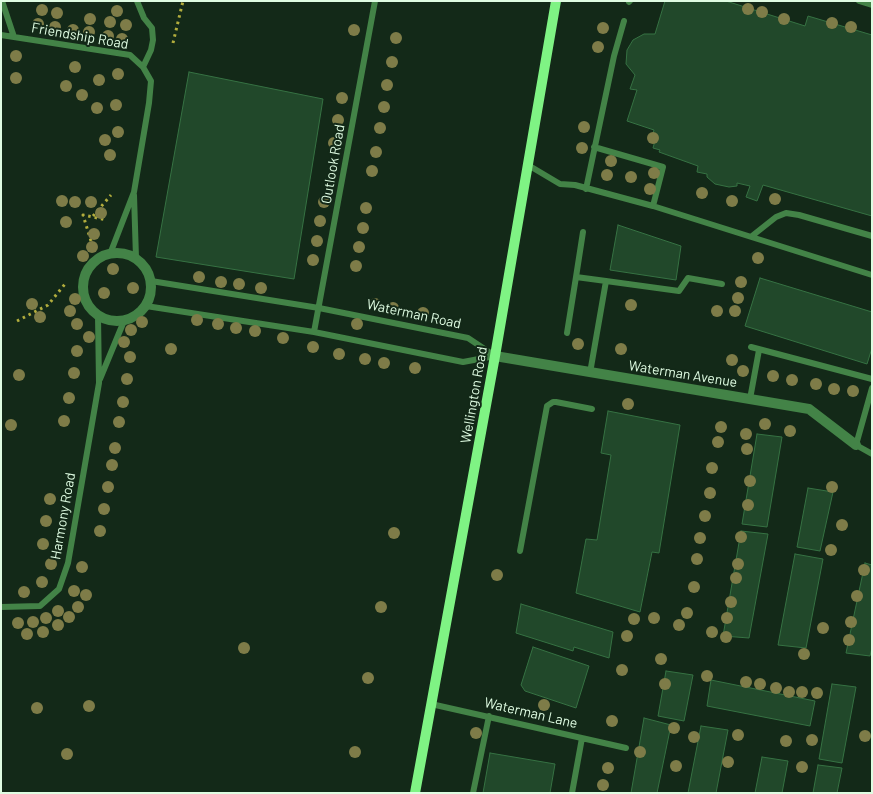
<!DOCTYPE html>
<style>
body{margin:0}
#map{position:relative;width:873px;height:794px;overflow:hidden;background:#132918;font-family:Barlow,sans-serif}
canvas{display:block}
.frame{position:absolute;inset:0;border:2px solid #dffce2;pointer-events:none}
</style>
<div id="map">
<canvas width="873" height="794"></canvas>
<div class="frame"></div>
</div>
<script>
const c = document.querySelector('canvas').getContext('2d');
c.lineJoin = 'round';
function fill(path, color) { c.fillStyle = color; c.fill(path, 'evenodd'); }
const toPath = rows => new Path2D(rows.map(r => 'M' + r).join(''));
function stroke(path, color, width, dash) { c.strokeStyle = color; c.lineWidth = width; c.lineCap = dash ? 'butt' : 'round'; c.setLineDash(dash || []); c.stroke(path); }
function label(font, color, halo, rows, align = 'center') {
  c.font = font + ' Barlow,sans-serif'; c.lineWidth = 4; c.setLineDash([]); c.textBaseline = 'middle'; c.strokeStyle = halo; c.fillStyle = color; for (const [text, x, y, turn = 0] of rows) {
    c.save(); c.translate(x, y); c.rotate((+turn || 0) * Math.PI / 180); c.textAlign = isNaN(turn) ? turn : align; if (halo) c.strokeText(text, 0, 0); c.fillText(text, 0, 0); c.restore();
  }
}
const building = toPath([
 [665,1,726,1,805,26,808,16,872,35,872,216,763,185,757,201,746,197,750,186,737,183,737,186,729,187,715,184,707,177,707,174,697,172,698,166,659,152,660,150,653,148,656,137,652,137,654,130,627,121,637,90,630,89,635,75,626,64,627,50,633,40,644,34,655,34,665,1],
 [189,72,323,99,294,279,156,257,189,72],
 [618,225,681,246,676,280,610,270,618,225],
 [760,278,872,312,872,348,867,364,745,326,760,278],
 [608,411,680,425,659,553,652,552,640,612,576,593,586,539,597,540,611,455,601,453,608,411],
 [757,434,782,437,767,527,742,524,757,434],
 [808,488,833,492,820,551,797,547,808,488],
 [741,531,768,534,749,638,723,636,741,531],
 [795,554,823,559,806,648,778,645,795,554],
 [865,563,872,565,872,648,870,656,846,653,865,563],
 [521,604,613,632,609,658,574,647,573,651,516,633,521,604],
 [533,647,589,666,576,708,525,691,521,685,533,647],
 [666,671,693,675,684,721,658,716,666,671],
 [711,680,815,701,810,726,707,706,711,680],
 [832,684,856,687,842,763,819,759,832,684],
 [644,718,671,725,657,793,631,793,644,718],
 [701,726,728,730,716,793,688,793,701,726],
 [490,753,555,764,550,793,483,793,490,753],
 [762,757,788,761,782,793,755,793,762,757],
 [818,765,842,768,837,793,813,793,818,765]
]);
fill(building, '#21482a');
stroke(building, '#367243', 1);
stroke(toPath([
 [173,43,183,1],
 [93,216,111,195],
 [91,241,83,215,107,220],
 [17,321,48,305,65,284]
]), '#b2ad3d', 3, [2.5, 4]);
stroke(toPath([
 [2,1,14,37],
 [137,1,144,18,152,28,153,40,151,50,143,67],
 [859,1,872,5],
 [629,2,630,1],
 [1,35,130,55,143,67,151,81,149,103,134,192,110,254],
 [594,147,663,167,653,206],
 [528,165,560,184,575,185,653,206,872,275],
 [586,189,614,56,624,21],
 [134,195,136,258],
 [583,232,576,277,606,281],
 [752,236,776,217,786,213,799,215,872,236],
 [151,281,319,308,468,338,495,356],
 [146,306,314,332,463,362,495,356],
 [314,332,375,1],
 [567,333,576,277],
 [751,347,872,379],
 [590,373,606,281,679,291,688,278,722,284],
 [100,379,124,321],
 [872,388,856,445,872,454],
 [750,399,759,350],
 [520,551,547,406,553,402,556,402,592,409],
 [1,607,40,606,59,589,68,563,99,383,98,316],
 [431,704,626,748],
 [473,793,489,716],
 [572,793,582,738]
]), '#438347', 6);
stroke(toPath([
 '83 287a34 34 0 1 1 68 0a34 34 0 1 1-68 0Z',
 [495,356,809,409,856,445]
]), '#438347', 10);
stroke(toPath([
 [415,793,495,356,556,1]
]), '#7ff384', 10);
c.fillStyle = '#7e7c48';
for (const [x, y] of [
 [748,9],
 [42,10],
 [117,11],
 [762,12],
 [57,13],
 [90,19],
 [784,19],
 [110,22],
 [832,23],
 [38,24],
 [126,25],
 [55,27],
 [851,27],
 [603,28],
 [73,30],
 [354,30],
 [89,32],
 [108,36],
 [396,38],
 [122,39],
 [598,47],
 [16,56],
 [392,62],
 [75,67],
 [118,74],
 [16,78],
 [99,80],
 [387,85],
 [66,86],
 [82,95],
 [342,98],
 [116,105],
 [384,107],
 [97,108],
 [338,120],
 [584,127],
 [380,128],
 [118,132],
 [653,138],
 [105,140],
 [334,143],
 [582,148],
 [376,152],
 [110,155],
 [611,161],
 [372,171],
 [654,173],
 [607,175],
 [631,177],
 [650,189],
 [702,193],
 [775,199],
 [62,201],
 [732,201],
 [75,202],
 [91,202],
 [324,202],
 [366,208],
 [101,213],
 [320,221],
 [66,222],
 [363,228],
 [94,234],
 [317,241],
 [92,247],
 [359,247],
 [83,256],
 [758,258],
 [313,260],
 [356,266],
 [113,269],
 [199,277],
 [221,282],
 [741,282],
 [239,284],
 [133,288],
 [261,288],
 [104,293],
 [738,298],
 [75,299],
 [32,304],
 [375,304],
 [631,305],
 [393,308],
 [70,311],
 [717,311],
 [735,311],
 [423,313],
 [40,317],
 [197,320],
 [142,322],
 [77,324],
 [218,324],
 [357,324],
 [236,328],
 [131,330],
 [255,331],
 [89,337],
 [283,338],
 [124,342],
 [578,344],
 [313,347],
 [171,349],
 [621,349],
 [77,351],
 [339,354],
 [130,357],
 [365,359],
 [732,360],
 [384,363],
 [415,368],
 [743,371],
 [74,373],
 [19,375],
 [773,376],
 [127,379],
 [792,380],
 [816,384],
 [834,389],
 [853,391],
 [69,398],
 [123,402],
 [628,404],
 [64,421],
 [119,422],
 [765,424],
 [11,425],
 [721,427],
 [790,431],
 [746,434],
 [718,442],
 [115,448],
 [747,449],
 [112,465],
 [712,468],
 [750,481],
 [108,487],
 [832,487],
 [710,493],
 [50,499],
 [748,505],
 [104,509],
 [705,516],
 [46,521],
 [842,525],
 [100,531],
 [394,533],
 [741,537],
 [700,538],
 [43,544],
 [831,550],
 [697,559],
 [51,564],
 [738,564],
 [82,567],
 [864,570],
 [497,575],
 [736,578],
 [42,582],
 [694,587],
 [74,591],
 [24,592],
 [86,595],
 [857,596],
 [731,602],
 [78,607],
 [381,607],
 [58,611],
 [687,613],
 [69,617],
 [46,618],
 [654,618],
 [727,618],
 [634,619],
 [33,622],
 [851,622],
 [18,623],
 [58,625],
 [679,625],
 [823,628],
 [43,632],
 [712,632],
 [27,634],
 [627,636],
 [726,637],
 [849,640],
 [244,648],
 [804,654],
 [661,659],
 [622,670],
 [707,676],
 [368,678],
 [746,682],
 [665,684],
 [760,684],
 [776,688],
 [789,692],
 [802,692],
 [817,693],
 [544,705],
 [89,706],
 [37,708],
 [612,721],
 [674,728],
 [476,733],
 [738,735],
 [865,736],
 [694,737],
 [812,740],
 [786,741],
 [355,752],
 [640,752],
 [67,754],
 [728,762],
 [676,766],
 [802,767],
 [608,768],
 [603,785]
]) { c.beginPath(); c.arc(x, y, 6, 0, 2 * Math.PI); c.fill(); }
label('14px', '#dffce2', '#132918', [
 ["Friendship Road",80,36,10],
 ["Outlook Road",333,164,-80],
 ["Waterman Road",414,314,12],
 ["Waterman Avenue",683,374,9],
 ["Wellington Road",474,395,-80],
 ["Harmony Road",63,516,-80],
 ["Waterman Lane",531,713,13]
]);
</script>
